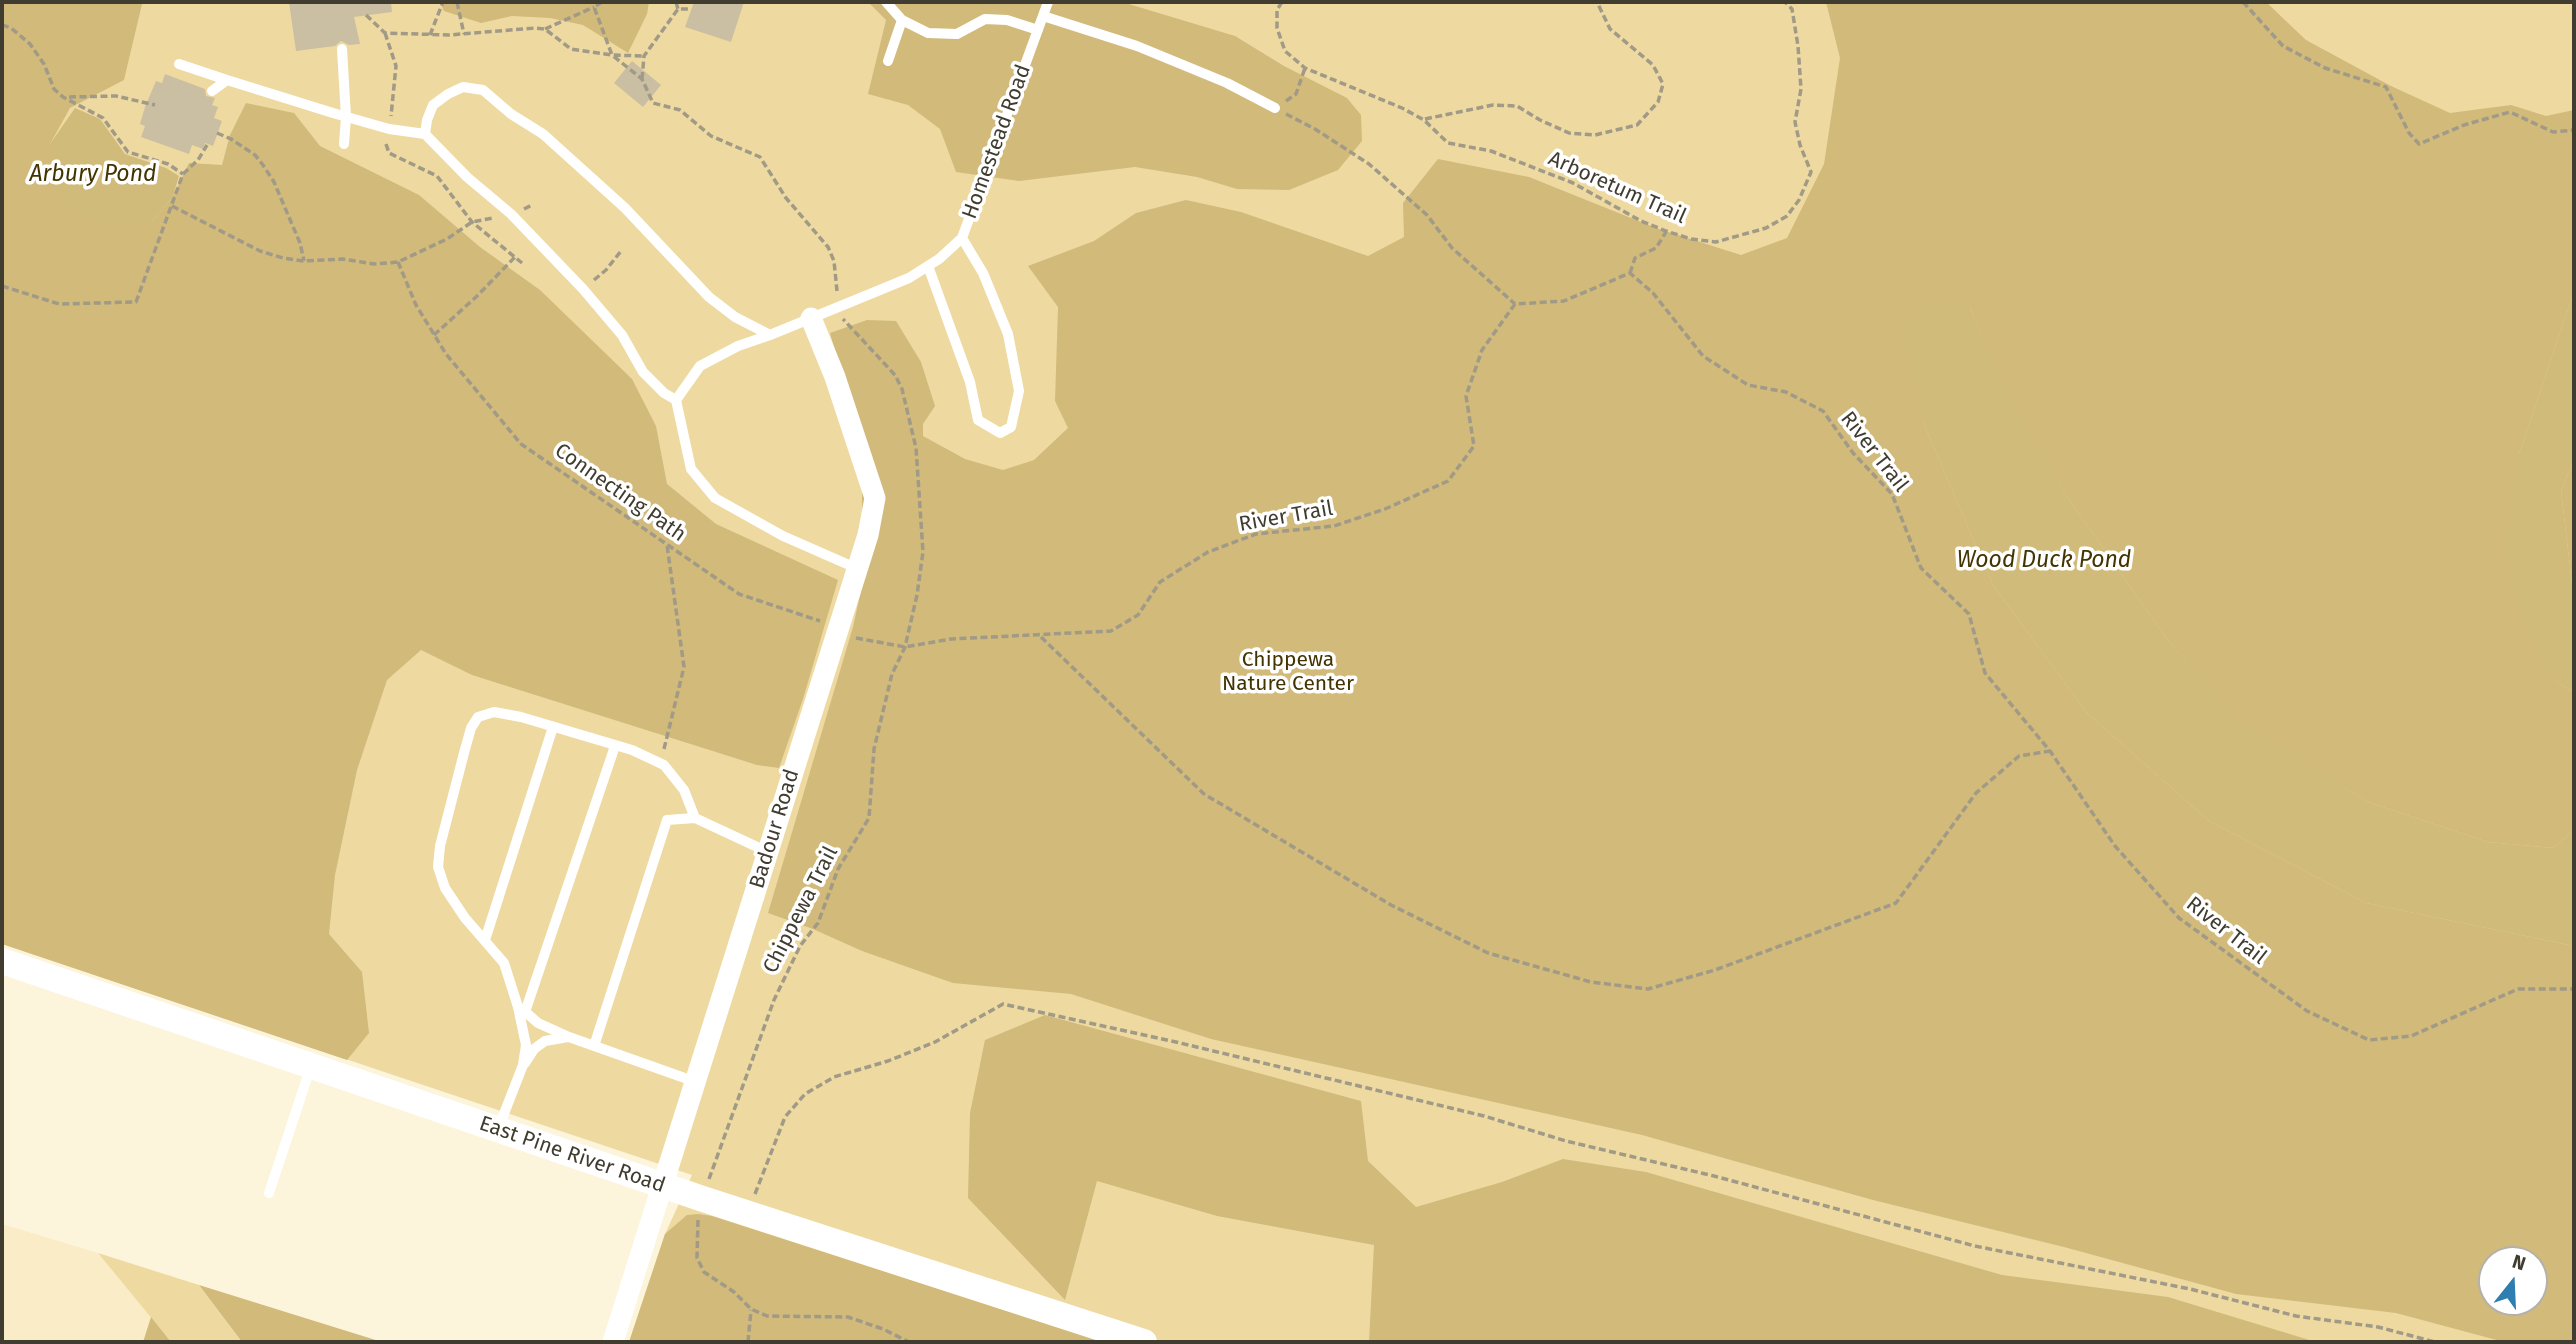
<!DOCTYPE html>
<style>
body{margin:0}
#map{position:relative;width:2576px;height:1344px;overflow:hidden;background:#fdf4dc;font-family:"Fira Sans",sans-serif}
canvas{display:block}
.frame{position:absolute;inset:0;border:4px solid #403c30;pointer-events:none}
.north{position:absolute;left:2478px;top:1246px;width:70px;height:70px;box-sizing:border-box;background:#fff;border:2px solid #b3b1ac;border-radius:50%;rotate:18deg;font-size:19px;font-weight:700;line-height:28px;text-align:center;color:#403c30}
.north::after{content:'';display:block;margin:auto;width:24px;height:32px;background:#2f7eb0;clip-path:polygon(50% 0,100% 100%,50% 72%,0 100%)}
</style>
<div id="map">
<canvas width="2576" height="1344"></canvas>
<div class="frame"></div>
<div class="north">N</div>
</div>
<script>
const c = document.querySelector('canvas').getContext('2d');
c.lineJoin = 'round';
function fill(path, color) { c.fillStyle = color; c.fill(path, 'evenodd'); }
const toPath = rows => new Path2D(rows.map(r => 'M' + r).join(''));
function stroke(path, color, width, dash) { c.strokeStyle = color; c.lineWidth = width; c.lineCap = dash ? 'butt' : 'round'; c.setLineDash(dash || []); c.stroke(path); }
function label(font, color, halo, rows, align = 'center') {
  c.font = font + ' "Fira Sans",sans-serif'; c.lineWidth = 7; c.setLineDash([]); c.textBaseline = 'middle'; c.strokeStyle = halo; c.fillStyle = color; for (const [text, x, y, turn = 0] of rows) {
    c.save(); c.translate(x, y); c.rotate((+turn || 0) * Math.PI / 180); c.textAlign = isNaN(turn) ? turn : align; if (halo) c.strokeText(text, 0, 0); c.fillText(text, 0, 0); c.restore();
  }
}
fill(toPath([
 [2,1224,98,1253,151,1317,143,1342,2,1342]
]), '#faecc6');
fill(toPath([
 [2,2,2574,2,2574,1342,629,1342,665,1234,692,1175,2,944],
 [2492,1260,2534,1260,2534,1302,2492,1302],
 [98,1253,199,1285,242,1342,171,1342]
]), '#eedaa0');
fill(toPath([
 [2,2,145,2,142,4,124,80,70,108,50,144,151,223,173,196,189,163,222,165,230,135,246,103,294,113,320,146,419,195,480,247,540,290,632,379,656,426,667,484,716,524,838,580,803,699,779,768,757,765,472,675,421,650,387,680,357,770,335,875,329,934,362,972,369,1033,347,1060,2,944],
 [440,2,649,2,647,14,628,53,583,25,550,18,512,16,481,23,444,11],
 [868,2,1122,2,1235,36,1284,66,1347,98,1361,115,1362,141,1338,170,1289,190,1237,189,1197,177,1135,167,1019,181,956,172,940,129,908,105,868,94,886,20],
 [1826,2,2266,2,2306,40,2391,86,2450,113,2511,105,2546,116,2574,110,2574,292,2519,454,2556,681,2574,693,2574,830,2553,848,2488,842,2368,802,2235,719,2167,639,2070,501,2012,405,1970,308,1923,422,1993,585,2087,713,2209,821,2366,903,2574,946,2574,1342,2504,1342,2396,1313,2236,1294,2064,1247,1873,1200,1642,1135,1211,1039,1071,994,953,983,862,951,813,929,768,913,853,627,862,586,862,492,842,374,830,333,867,320,896,321,921,362,935,406,923,424,923,436,965,459,1003,470,1034,460,1068,428,1055,401,1058,307,1028,266,1094,241,1136,213,1186,200,1241,212,1368,256,1404,237,1403,203,1438,159,1529,177,1656,228,1741,255,1787,238,1824,164,1840,58],
 [2492,1260,2534,1260,2534,1302,2492,1302],
 [2574,460,2574,601,2561,490],
 [1045,1015,1361,1101,1368,1161,1416,1207,1502,1182,1563,1159,1646,1172,2002,1275,2168,1297,2316,1342,1369,1342,1374,1245,1217,1216,1097,1181,1065,1300,968,1198,970,1113,985,1040],
 [698,1214,712,1216,1103,1342,629,1342,665,1234,687,1215],
 [199,1285,382,1342,242,1342],
 [151,1317,171,1342,143,1342]
]), '#d1ba7a');
fill(toPath([
 [75,108,100,119,125,154,166,168,179,176,173,196,151,223,117,227,86,218,57,193,50,144],
 [2574,292,2574,460,2561,490,2574,601,2574,693,2556,681,2522,618,2503,545,2519,454],
 [1933,296,1970,308,2013,405,2070,501,2167,639,2235,718,2368,802,2488,842,2553,848,2574,830,2574,946,2366,903,2209,821,2087,713,1993,585,1923,422,1899,327]
]), '#d1bb7b');
fill(toPath([
 [289,2,391,2,392,12,354,17,360,44,349,45,341,41,335,46,296,51],
 [694,2,744,2,731,42,685,27],
 [632,61,661,85,643,107,614,83],
 [165,74,205,89,206,96,215,98,212,105,218,107,214,118,222,121,213,146,205,143,203,149,192,145,189,154,141,137,145,126,140,124,145,107,156,81,162,83]
]), '#cabfa2');
stroke(toPath([
 [457,2,464,34],
 [602,2,594,7,612,55,642,79,653,103,680,110,711,136,760,157,786,198,828,247,834,261,837,291],
 [676,2,678,9],
 [1282,2,1277,10,1277,28,1285,51,1305,68,1402,108,1424,120,1448,143,1491,151,1573,183,1641,221,1666,231,1691,239,1716,242,1766,228,1787,216,1799,200,1811,172,1800,145,1795,122,1801,89,1798,46,1792,9,1785,2],
 [2243,2,2283,46,2325,68,2386,87,2409,133,2419,144,2464,125,2510,112,2553,132,2574,130],
 [366,15,385,33,449,35,535,28,545,29,571,49,612,55,644,56],
 [2,25,11,28,30,44,44,64,54,89,63,97,103,118,128,152,168,164,183,174],
 [545,29,594,7],
 [385,33,396,66,391,116],
 [430,35,443,2],
 [642,79,644,56,678,9,691,9],
 [69,97,116,96,155,105],
 [1286,101,1296,94,1305,68],
 [1286,114,1315,129,1369,164,1427,215,1452,248,1515,304],
 [1425,119,1493,105,1517,106,1540,120,1569,133,1595,135,1637,125,1658,102,1663,84,1653,65,1610,29,1597,2],
 [217,133,231,139,255,155,263,165,274,182,300,243,304,261],
 [386,144,389,153,437,176,472,222,522,263],
 [183,174,198,160,207,145],
 [172,206,260,251,283,258,304,261,343,259,374,264,398,262,447,239,472,222,493,218],
 [524,209,532,205],
 [398,262,416,305,446,354,521,444,739,594,820,621],
 [1630,273,1635,258,1656,248,1666,232],
 [594,280,606,270,621,251],
 [2,286,59,304,136,302,183,174],
 [434,335,476,297,515,257],
 [1041,637,1204,794,1391,905,1488,953,1591,982,1648,989,1715,970,1896,903,1976,793,2019,756,2050,751],
 [856,638,905,647,951,639,1111,631,1138,615,1160,582,1208,552,1256,534,1334,526,1385,509,1448,481,1474,446,1466,396,1482,350,1515,304,1564,301,1630,273,1653,293,1703,356,1748,385,1786,392,1823,411,1853,453,1892,494,1921,568,1969,614,1985,673,2050,751,2115,846,2179,918,2307,1011,2369,1040,2411,1036,2518,989,2574,989],
 [664,749,684,667,667,545],
 [709,1179,774,1000,800,946,818,923,838,869,869,818,874,749,892,674,905,647,917,595,923,552,916,448,902,389,895,375,843,319],
 [755,1194,785,1117,805,1094,834,1077,888,1061,935,1042,1003,1004,1176,1042,1484,1116,1566,1141,1714,1176,1975,1246,2190,1289,2296,1316,2378,1327,2435,1342],
 [698,1220,697,1258,704,1272,734,1292,751,1309,767,1316,848,1317,883,1329,909,1342],
 [748,1342,751,1310]
]), '#a09a87', 3.5, [7, 3.5]);
stroke(toPath([
 [886,2,902,20,928,33,957,34,985,19,1007,20,1038,30],
 [1043,16,1137,46,1227,83,1275,108],
 [342,49,346,117,344,144],
 [888,61,902,20],
 [179,64,227,80],
 [212,91,227,80,333,113,389,129,425,134],
 [928,266,970,382,978,420,1000,433,1011,427,1019,391,1008,334,983,273,962,238],
 [676,400,664,393,643,372,622,335,583,289,511,214,467,177,425,134,427,120,433,105,448,94,463,87,483,90,511,114,543,134,625,208,709,297,735,317,770,335],
 [856,568,783,536,715,498,691,469,676,400,700,366,738,346,770,335,909,278,939,259,962,238,1048,2],
 [485,940,553,727],
 [522,1009,538,1023,569,1037,696,1082],
 [525,1012,615,746],
 [594,1046,667,820,695,818],
 [525,1063,534,1049,545,1041,568,1037],
 [498,1129,523,1065,526,1045,518,1007,504,963,465,918,445,888,438,867,440,846,464,753,471,728,478,717,494,712,521,717,632,750,664,765,684,790,695,818,768,852],
 [269,1193,311,1066]
]), '#fff', 10);
stroke(toPath([
 [613,1342,868,535,875,498,835,377,811,318]
]), '#fff', 21);
stroke(toPath([
 [2,961,703,1199,1144,1342]
]), '#fff', 26);
label('21px', '#403c30', '#fff', [
 ["Homestead Road",997,142,-70],
 ["Arboretum Trail",1617,188,24],
 ["River Trail",1874,452,52],
 ["Connecting Path",620,493,35],
 ["River Trail",1286,517,-10],
 ["Badour Road",775,829,-73],
 ["Chippewa Trail",801,910,-63],
 ["River Trail",2226,931,38],
 ["East Pine River Road",572,1155,19]
]);
label('21px', '#433300', '#fff', [
 ["Chippewa",1288,660],
 ["Nature Center",1288,684]
]);
label('italic 23px', '#433400', '#fff', [
 ["Arbury Pond",93,175],
 ["Wood Duck Pond",2044,561]
]);
</script>
